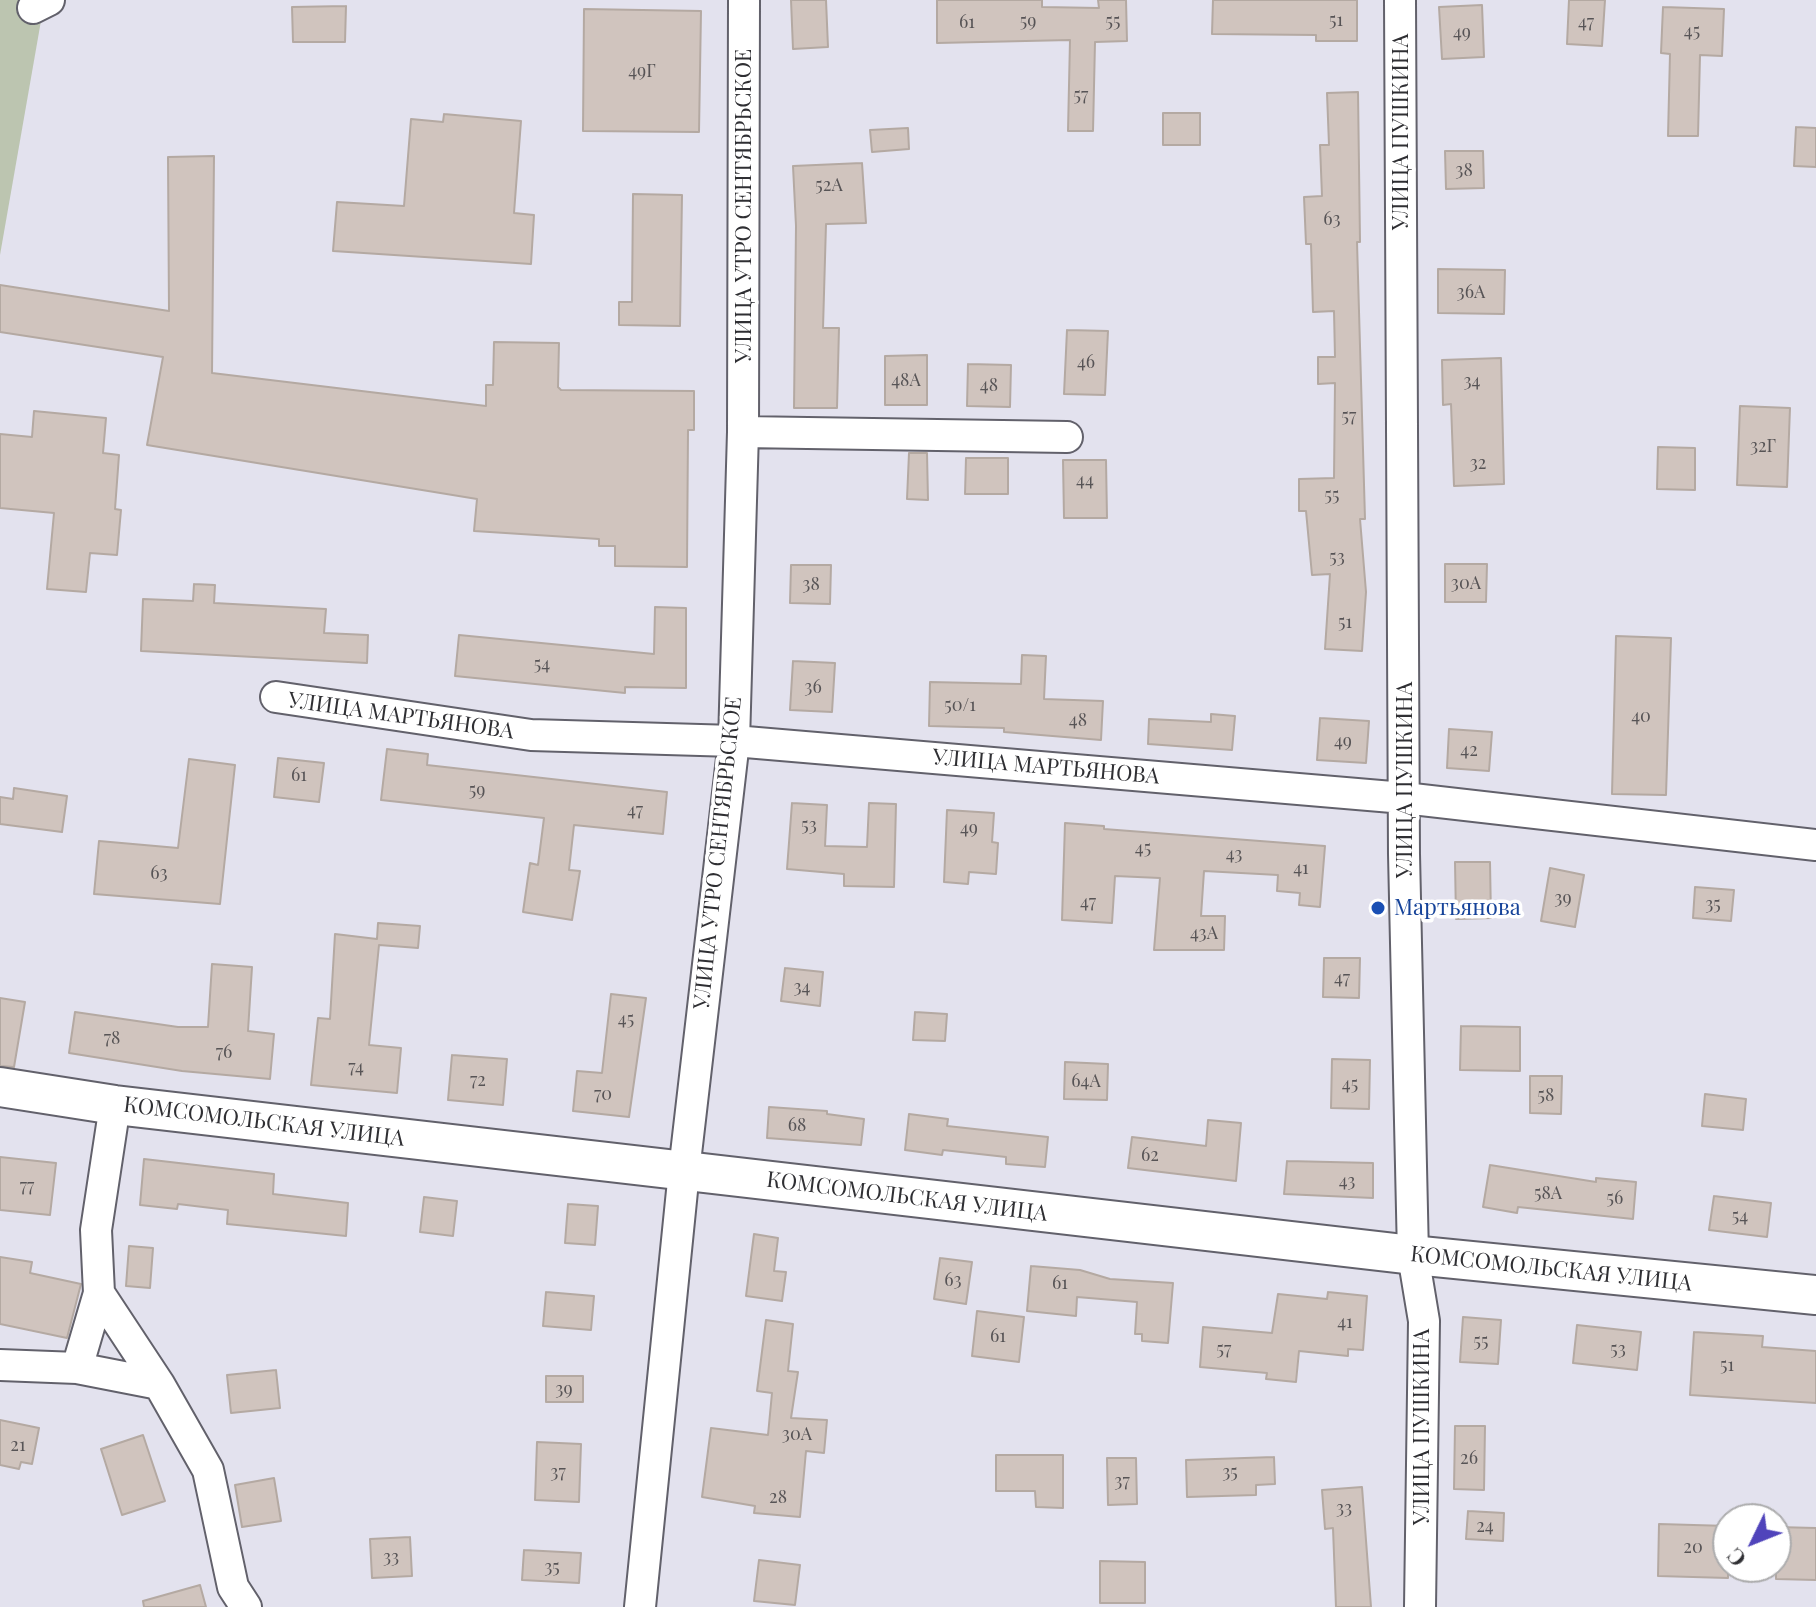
<!DOCTYPE html>
<meta charset="utf-8">
<style>
body{margin:0}
#map{position:relative;width:1816px;height:1607px;overflow:hidden;background:#e3e2ee;font-family:"Playfair Display",serif}
canvas{display:block}
.north{position:absolute;left:1712px;top:1503px;width:80px;height:80px;box-sizing:border-box;background:#fff;border:2px solid #acacad;border-radius:50%;rotate:227deg;font-size:22px;font-weight:700;line-height:32px;text-align:center;color:#2f2f33}
.north::after{content:'';display:block;margin:auto;width:28px;height:36px;background:#5044bb;clip-path:polygon(50% 0,100% 100%,50% 72%,0 100%)}
</style>
<div id="map">
<canvas width="1816" height="1607"></canvas>
<div class="north">С</div>
</div>
<script>
const c = document.querySelector('canvas').getContext('2d');
c.lineJoin = 'round';
function fill(path, color) { c.fillStyle = color; c.fill(path, 'evenodd'); }
const toPath = rows => new Path2D(rows.map(r => 'M' + r).join(''));
function stroke(path, color, width, dash) { c.strokeStyle = color; c.lineWidth = width; c.lineCap = dash ? 'butt' : 'round'; c.setLineDash(dash || []); c.stroke(path); }
function label(font, color, halo, rows, align = 'center') {
  c.font = font + ' "Playfair Display",serif'; c.lineWidth = 7; c.setLineDash([]); c.textBaseline = 'middle'; c.strokeStyle = halo; c.fillStyle = color; for (const [text, x, y, turn = 0] of rows) {
    c.save(); c.translate(x, y); c.rotate((+turn || 0) * Math.PI / 180); c.textAlign = isNaN(turn) ? turn : align; if (halo) c.strokeText(text, 0, 0); c.fillText(text, 0, 0); c.restore();
  }
}
fill(toPath([
 [0,0,36,0,42,15,0,255]
]), '#bcc5b0');
const building = toPath([
 [791,0,826,0,828,47,793,49,791,0],
 [937,0,1042,0,1042,7,1099,8,1098,0,1126,0,1127,41,1095,42,1093,131,1068,131,1070,40,937,43,937,0],
 [1213,0,1357,0,1357,41,1316,41,1316,35,1212,34,1213,0],
 [1569,0,1605,0,1602,46,1567,44,1569,0],
 [1482,5,1484,57,1442,59,1439,7,1482,5],
 [346,6,345,42,293,42,292,7,346,6],
 [1663,7,1724,9,1722,56,1700,55,1698,136,1668,136,1670,54,1661,53,1663,7],
 [584,9,701,11,699,132,583,131,584,9],
 [1358,92,1360,242,1357,242,1365,519,1360,519,1366,592,1362,651,1325,649,1330,574,1312,575,1306,511,1299,511,1299,479,1334,478,1335,383,1318,384,1318,357,1335,357,1334,311,1313,312,1311,244,1306,244,1304,197,1322,196,1320,145,1329,145,1327,93,1358,92],
 [1163,113,1200,113,1200,145,1163,145,1163,113],
 [444,114,521,121,514,213,534,215,531,264,333,251,337,202,404,206,411,119,443,122,444,114],
 [1796,127,1816,128,1816,167,1794,166,1796,127],
 [908,128,909,149,872,152,870,130,908,128],
 [1445,151,1483,151,1484,188,1446,189,1445,151],
 [214,156,212,373,486,406,486,385,493,385,494,342,559,343,558,387,561,390,694,391,694,430,688,430,687,567,615,566,615,546,599,546,599,539,474,531,477,499,147,445,163,357,0,332,0,285,169,311,168,157,214,156],
 [862,163,866,223,826,224,823,328,839,328,837,408,794,408,796,226,793,166,862,163],
 [633,194,682,195,680,326,619,325,619,302,632,302,633,194],
 [1438,269,1505,270,1504,314,1438,313,1438,269],
 [1067,330,1108,331,1105,395,1064,394,1067,330],
 [927,355,927,405,885,405,885,356,927,355],
 [1501,358,1504,484,1454,486,1451,404,1443,405,1442,360,1501,358],
 [968,364,1011,365,1010,407,967,406,968,364],
 [1740,406,1790,408,1787,487,1737,485,1740,406],
 [34,411,106,418,103,453,119,455,115,509,121,510,117,555,90,553,86,592,47,589,54,513,0,508,0,434,32,437,34,411],
 [1658,447,1695,448,1695,490,1657,489,1658,447],
 [909,453,927,453,928,500,907,499,909,453],
 [966,458,1008,458,1008,494,965,494,966,458],
 [1063,460,1106,460,1107,518,1064,518,1063,460],
 [1445,564,1487,564,1486,602,1445,602,1445,564],
 [791,565,831,565,830,604,790,603,791,565],
 [194,584,215,585,214,603,326,609,324,633,368,635,367,663,141,651,143,599,193,601,194,584],
 [655,607,686,608,686,688,625,687,625,693,455,676,459,635,654,654,655,607],
 [1616,636,1671,638,1666,795,1612,794,1616,636],
 [1022,655,1046,656,1044,699,1103,701,1101,740,1004,732,1004,728,929,726,930,682,1021,684,1022,655],
 [793,661,835,663,832,712,790,710,793,661],
 [1211,714,1235,716,1232,750,1148,744,1149,719,1211,722,1211,714],
 [1320,718,1369,721,1366,763,1317,760,1320,718],
 [1449,729,1492,732,1489,771,1447,768,1449,729],
 [387,749,428,754,427,765,667,792,663,834,574,825,569,870,580,871,572,920,523,912,530,863,538,865,544,818,381,800,387,749],
 [278,758,324,763,319,802,274,797,278,758],
 [189,759,235,765,220,904,94,894,99,841,178,848,189,759],
 [14,788,67,796,62,832,0,824,0,797,13,799,14,788],
 [792,803,827,805,825,846,867,847,869,803,896,804,894,887,844,886,844,874,787,869,792,803],
 [947,810,994,813,992,842,998,843,996,874,969,872,968,884,944,882,947,810],
 [1065,823,1104,826,1104,829,1325,846,1320,907,1299,905,1300,893,1277,891,1278,875,1204,871,1201,916,1225,916,1224,950,1154,950,1160,878,1115,876,1112,923,1062,920,1065,823],
 [1455,862,1490,862,1491,918,1456,919,1455,862],
 [1550,868,1584,875,1575,927,1541,921,1550,868],
 [1695,887,1734,890,1731,921,1693,918,1695,887],
 [378,923,420,926,418,948,379,945,369,1045,401,1048,397,1093,311,1085,318,1018,330,1019,335,934,377,939,378,923],
 [1324,958,1360,958,1359,998,1323,997,1324,958],
 [212,964,252,967,248,1031,274,1034,270,1079,182,1071,69,1053,75,1012,178,1027,208,1027,212,964],
 [785,968,823,972,820,1006,781,1001,785,968],
 [611,994,646,998,629,1117,573,1111,577,1071,602,1073,611,994],
 [0,998,25,1002,14,1067,0,1066,0,998],
 [915,1012,947,1014,945,1041,913,1040,915,1012],
 [1461,1026,1520,1027,1520,1071,1460,1070,1461,1026],
 [452,1055,507,1059,503,1105,448,1100,452,1055],
 [1332,1059,1370,1060,1369,1109,1331,1108,1332,1059],
 [1065,1062,1108,1064,1107,1100,1064,1099,1065,1062],
 [1530,1076,1562,1076,1561,1114,1530,1113,1530,1076],
 [1705,1094,1746,1099,1743,1130,1702,1126,1705,1094],
 [769,1107,827,1111,827,1114,864,1119,861,1145,767,1138,769,1107],
 [909,1114,948,1119,947,1126,1048,1137,1045,1167,1006,1164,1006,1157,943,1150,942,1155,905,1150,909,1114],
 [1208,1120,1241,1123,1236,1181,1128,1168,1132,1137,1206,1146,1208,1120],
 [0,1157,56,1163,50,1215,0,1210,0,1157],
 [144,1159,274,1174,273,1194,348,1203,346,1236,227,1224,228,1210,178,1204,177,1209,140,1205,144,1159],
 [1287,1161,1373,1163,1373,1198,1284,1194,1287,1161],
 [1490,1165,1596,1182,1596,1178,1636,1182,1633,1219,1518,1207,1517,1213,1483,1207,1490,1165],
 [1714,1196,1771,1203,1767,1237,1709,1230,1714,1196],
 [424,1197,457,1201,453,1236,420,1232,424,1197],
 [568,1204,598,1206,595,1245,565,1243,568,1204],
 [754,1234,778,1238,774,1271,786,1272,782,1301,746,1296,754,1234],
 [129,1246,153,1248,150,1288,126,1286,129,1246],
 [0,1257,32,1262,30,1273,81,1284,67,1338,0,1324,0,1257],
 [940,1258,972,1262,966,1304,934,1299,940,1258],
 [1031,1266,1080,1270,1110,1279,1173,1283,1168,1343,1142,1341,1142,1334,1135,1334,1137,1302,1077,1297,1076,1316,1027,1311,1031,1266],
 [546,1292,594,1296,591,1330,543,1326,546,1292],
 [1328,1292,1367,1296,1363,1350,1348,1349,1348,1356,1299,1351,1296,1382,1266,1379,1267,1373,1200,1367,1203,1327,1272,1333,1278,1294,1327,1299,1328,1292],
 [977,1311,1024,1317,1019,1362,972,1356,977,1311],
 [1463,1317,1501,1320,1498,1364,1460,1362,1463,1317],
 [766,1320,793,1324,788,1371,798,1372,791,1418,827,1420,824,1453,806,1451,800,1517,754,1513,755,1506,702,1497,711,1428,768,1435,772,1393,757,1391,766,1320],
 [1577,1325,1641,1332,1637,1370,1573,1363,1577,1325],
 [1694,1332,1763,1336,1762,1347,1816,1351,1816,1403,1690,1395,1694,1332],
 [276,1370,280,1408,231,1413,227,1375,276,1370],
 [546,1376,583,1376,583,1402,546,1402,546,1376],
 [0,1420,39,1428,32,1464,21,1462,19,1469,0,1465,0,1420],
 [1455,1426,1485,1426,1484,1490,1454,1489,1455,1426],
 [143,1435,165,1501,122,1515,101,1449,143,1435],
 [537,1442,581,1444,579,1502,535,1500,537,1442],
 [996,1455,1063,1455,1063,1508,1036,1507,1035,1491,996,1491,996,1455],
 [1274,1457,1275,1484,1256,1485,1256,1495,1187,1497,1186,1460,1274,1457],
 [1107,1458,1136,1458,1137,1504,1108,1505,1107,1458],
 [274,1478,281,1521,242,1527,235,1485,274,1478],
 [1362,1487,1371,1607,1336,1607,1333,1528,1325,1529,1322,1490,1362,1487],
 [1468,1511,1504,1513,1503,1541,1466,1539,1468,1511],
 [1659,1524,1728,1526,1728,1578,1658,1576,1659,1524],
 [1776,1527,1816,1528,1816,1580,1776,1579,1776,1527],
 [410,1537,412,1576,372,1578,370,1539,410,1537],
 [524,1550,581,1553,579,1583,522,1580,524,1550],
 [759,1560,800,1565,795,1605,754,1601,759,1560],
 [1100,1561,1145,1562,1145,1603,1100,1603,1100,1561],
 [200,1585,206,1607,144,1607,143,1601,200,1585]
]);
fill(building, '#d0c4be');
stroke(building, '#b4a9a2', 2);
const minor = toPath([
 [1400,0,1404,854,1413,1255,1424,1321,1420,1607],
 [33,8,49,0],
 [743,432,1067,437],
 [276,697,531,735,734,741,1404,798,1816,845],
 [115,1105,96,1230,99,1293,159,1384,208,1470,233,1587,246,1607],
 [0,1365,77,1368,159,1384],
 [77,1368,99,1293],
 [640,1607,684,1171,734,741,743,432,744,0]
]);
const major = toPath([
 [0,1087,115,1105,1413,1255,1816,1295]
]);
stroke(minor, '#62616b', 34);
stroke(major, '#62616b', 42);
stroke(minor, '#fff', 30);
stroke(major, '#fff', 38);
for (const [x, y, r, color] of [
 [1378,908,8,"#1a4fb4"]
]) { const dot = new Path2D(); dot.arc(x, y, r, 0, 2 * Math.PI); c.fillStyle = color; c.fill(dot); stroke(dot, '#fff', 3); }
label('18px', '#575456', null, [
 ["51",1336,20],
 ["59",1028,21],
 ["55",1113,21],
 ["61",967,22],
 ["47",1586,22],
 ["45",1692,31],
 ["49",1462,32],
 ["49Г",642,71],
 ["57",1081,95],
 ["38",1464,170],
 ["52А",829,185],
 ["63",1332,219],
 ["36А",1471,292],
 ["46",1086,362],
 ["48А",906,380],
 ["34",1472,381],
 ["48",989,385],
 ["57",1349,416],
 ["32Г",1763,446],
 ["32",1478,463],
 ["44",1085,480],
 ["55",1332,495],
 ["53",1337,557],
 ["30А",1466,583],
 ["38",811,584],
 ["51",1345,622],
 ["54",542,664],
 ["36",813,687],
 ["50/1",960,705],
 ["40",1641,716],
 ["48",1078,720],
 ["49",1343,741],
 ["42",1469,750],
 ["61",299,775],
 ["59",477,790],
 ["47",635,810],
 ["53",809,825],
 ["49",969,828],
 ["45",1143,848],
 ["43",1234,854],
 ["41",1301,868],
 ["63",159,873],
 ["39",1563,898],
 ["47",1088,902],
 ["35",1713,904],
 ["43А",1204,933],
 ["47",1342,978],
 ["34",802,987],
 ["45",626,1019],
 ["78",112,1038],
 ["76",224,1052],
 ["74",356,1067],
 ["72",478,1080],
 ["64А",1086,1081],
 ["45",1350,1084],
 ["70",603,1094],
 ["58",1546,1095],
 ["68",797,1125],
 ["62",1150,1155],
 ["43",1347,1181],
 ["77",27,1186],
 ["58А",1548,1193],
 ["56",1615,1198],
 ["54",1740,1216],
 ["63",953,1280],
 ["61",1060,1283],
 ["41",1345,1322],
 ["61",998,1336],
 ["55",1481,1341],
 ["57",1224,1349],
 ["53",1618,1349],
 ["51",1727,1365],
 ["39",564,1389],
 ["30А",797,1434],
 ["21",18,1445],
 ["26",1469,1458],
 ["37",558,1472],
 ["35",1230,1472],
 ["37",1122,1481],
 ["28",778,1497],
 ["33",1344,1508],
 ["24",1485,1526],
 ["20",1693,1547],
 ["33",391,1557],
 ["35",552,1567]
]);
label('22px', '#2f2f33', '#fff', [
 ["УЛИЦА ПУШКИНА",1401,132,-90],
 ["УЛИЦА УТРО СЕНТЯБРЬСКОЕ",744,206,-90],
 ["УЛИЦА МАРТЬЯНОВА",401,716,8],
 ["УЛИЦА МАРТЬЯНОВА",1046,767,5],
 ["УЛИЦА ПУШКИНА",1405,780,-90],
 ["УЛИЦА УТРО СЕНТЯБРЬСКОЕ",718,853,-84],
 ["КОМСОМОЛЬСКАЯ УЛИЦА",264,1122,7],
 ["КОМСОМОЛЬСКАЯ УЛИЦА",907,1197,7],
 ["КОМСОМОЛЬСКАЯ УЛИЦА",1551,1269,6],
 ["УЛИЦА ПУШКИНА",1422,1427,-90]
]);
label('22px', '#164399', '#fff', [
 ["Мартьянова",1394,908]
], 'left');
</script>
